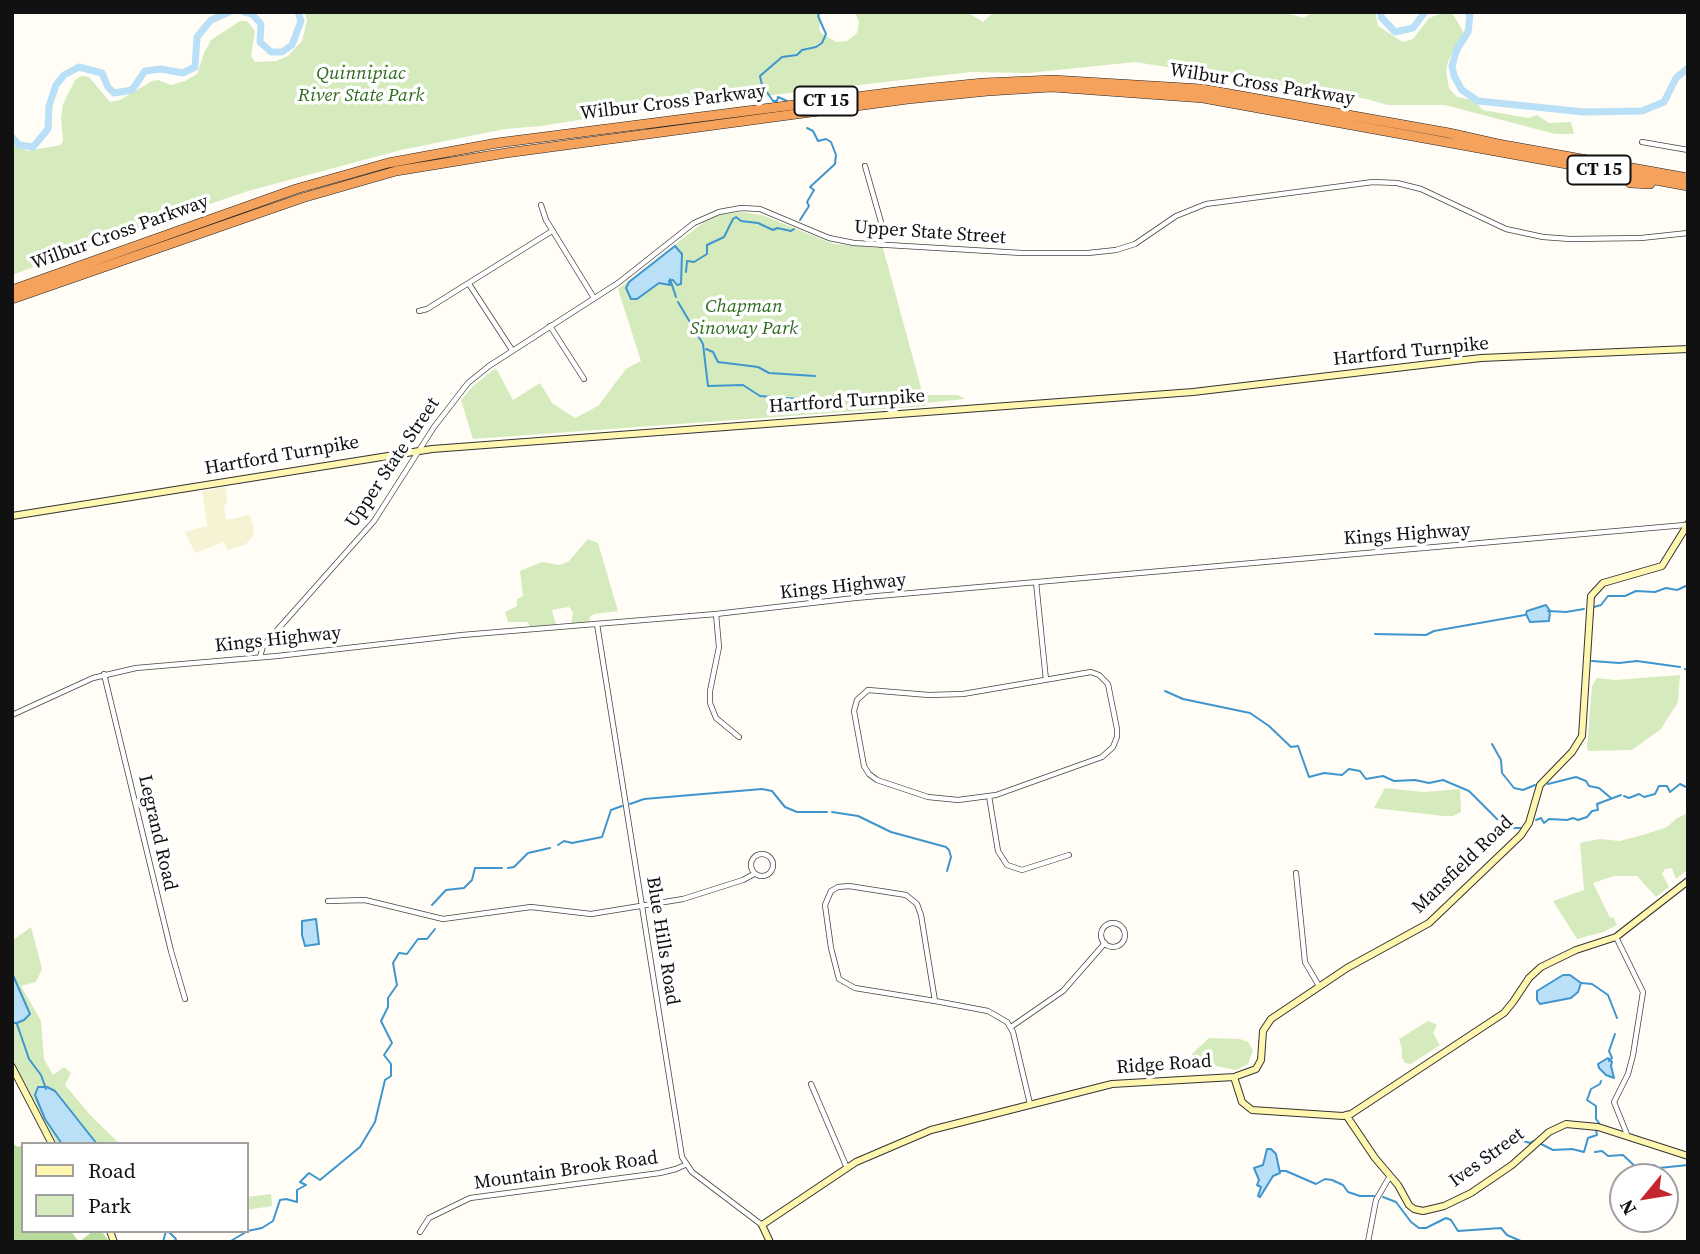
<!DOCTYPE html>
<style>
body{margin:0}
#map{position:relative;width:1700px;height:1254px;overflow:hidden;background:#fffdf5;font-family:"Source Serif 4",serif}
canvas{display:block}
.frame{position:absolute;inset:0;border:14px solid #111;pointer-events:none}
.legend{position:absolute;left:21px;top:1142px;width:228px;height:91px;box-sizing:border-box;background:#fff;border:2px solid #a0a0a0;margin:0;padding:9px 12px;list-style:none;font-size:21px;color:#111}
.legend li{display:flex;align-items:center;gap:14px;height:35px}
.legend b{width:35px;border:2px solid #a0a0a0}
.north{position:absolute;left:1609px;top:1163px;width:70px;height:70px;box-sizing:border-box;background:#fff;border:2px solid #a0a0a0;border-radius:50%;rotate:240deg;font-size:19px;font-weight:700;line-height:28px;text-align:center;color:#111}
.north::after{content:'';display:block;margin:auto;width:24px;height:32px;background:#c4262e;clip-path:polygon(50% 0,100% 100%,50% 72%,0 100%)}
</style>
<div id="map">
<canvas width="1700" height="1254"></canvas>
<div class="frame"></div>
<ul class="legend">
<li><b style="height:9px;background:#fff6b0"></b>Road</li>
<li><b style="height:19px;background:#d5ebbd"></b>Park</li>
</ul>
<div class="north">N</div>
</div>
<script>
const c = document.querySelector('canvas').getContext('2d');
c.lineJoin = 'round';
function fill(path, color) { c.fillStyle = color; c.fill(path, 'evenodd'); }
const toPath = rows => new Path2D(rows.map(r => 'M' + r).join(''));
function stroke(path, color, width, dash) { c.strokeStyle = color; c.lineWidth = width; c.lineCap = dash ? 'butt' : 'round'; c.setLineDash(dash || []); c.stroke(path); }
function label(font, color, halo, rows, align = 'center') {
  c.font = font + ' "Source Serif 4",serif'; c.lineWidth = 7; c.setLineDash([]); c.textBaseline = 'middle'; c.strokeStyle = halo; c.fillStyle = color; for (const [text, x, y, turn = 0] of rows) {
    c.save(); c.translate(x, y); c.rotate((+turn || 0) * Math.PI / 180); c.textAlign = isNaN(turn) ? turn : align; if (halo) c.strokeText(text, 0, 0); c.fillText(text, 0, 0); c.restore();
  }
}
fill(toPath([
 [226,487,227,504,224,505,226,520,250,515,254,528,253,536,245,545,227,550,224,542,195,553,185,532,207,526,202,491]
]), '#f6f3d4');
fill(toPath([
 [305,12,821,12,819,29,822,34,837,42,847,41,857,33,859,22,855,12,967,12,983,22,994,12,1285,12,1303,18,1313,12,1375,12,1378,26,1403,42,1413,39,1429,18,1445,12,1452,13,1463,31,1463,37,1449,59,1446,70,1449,88,1457,97,1472,100,1483,110,1528,118,1537,115,1549,123,1571,122,1574,134,1555,134,1445,105,1387,105,1367,99,1135,62,1029,73,971,72,643,110,541,126,505,129,401,150,248,191,140,228,12,275,12,141,27,151,61,145,63,140,61,118,63,104,75,80,81,76,89,77,110,102,120,100,152,81,158,80,171,85,185,81,197,74,204,53,211,40,240,21,247,21,255,31,251,56,255,62,276,61,288,56,302,41,307,21],
 [741,212,762,215,834,244,883,248,923,395,958,395,965,399,926,403,926,406,473,439,461,400,473,386,496,368,513,400,540,383,552,403,575,418,598,406,626,369,641,361,618,289,704,222,719,215],
 [588,539,598,543,618,611,594,614,590,617,589,622,571,624,573,612,569,607,552,610,556,625,530,627,528,622,508,622,505,612,517,606,517,599,523,596,520,571,542,562,560,565,569,561],
 [1680,675,1678,702,1661,729,1632,750,1588,751,1587,746,1592,686,1597,678,1615,680],
 [1385,788,1424,792,1460,789,1461,812,1453,816,1444,816,1374,808],
 [1688,813,1688,869,1676,879,1672,868,1665,869,1662,874,1669,887,1656,897,1637,876,1614,876,1593,883,1610,918,1613,917,1617,925,1603,932,1577,939,1553,901,1584,890,1580,843,1599,839,1620,841,1646,834,1667,827,1677,818],
 [31,927,42,969,36,982,21,986,41,1021,44,1059,53,1075,64,1067,71,1073,65,1085,91,1116,120,1144,57,1144,12,1060,12,941],
 [1428,1021,1437,1025,1433,1033,1440,1045,1411,1064,1405,1063,1402,1058,1402,1049,1399,1039],
 [1209,1038,1240,1039,1248,1042,1253,1050,1248,1064,1236,1070,1202,1063,1194,1058,1192,1054],
 [271,1194,272,1206,247,1210,247,1197]
]), '#d5ebbd');
fill(toPath([
 [12,1143,18,1147,23,1145,23,1231,71,1231,79,1242,12,1242],
 [93,1231,101,1231,110,1242,79,1242]
]), '#b9dc9c');
const water = toPath([
 [675,246,682,254,681,284,677,285,673,280,669,281,670,285,659,283,637,299,631,299,626,288,629,282,675,246],
 [1546,605,1550,611,1549,621,1530,622,1526,614,1527,611,1546,605],
 [316,919,319,944,305,946,302,935,302,921,316,919],
 [12,973,30,1014,24,1020,17,1023,12,1023,12,973],
 [1563,975,1570,975,1581,983,1578,992,1571,998,1540,1004,1537,1000,1537,991,1563,975],
 [1608,1058,1612,1062,1611,1066,1614,1078,1606,1075,1599,1068,1598,1064,1608,1058],
 [38,1087,47,1087,55,1091,97,1144,62,1144,45,1119,35,1095,38,1087],
 [1267,1149,1271,1149,1276,1154,1280,1173,1273,1176,1260,1197,1258,1196,1261,1187,1257,1185,1259,1180,1254,1168,1263,1165,1267,1149]
]);
fill(water, '#b9e0f7');
stroke(water, '#3f96cf', 2);
stroke(toPath([
 [787,101,778,97,777,101,773,101,762,85,760,76,782,57,797,55,802,50,816,47,822,43,826,34,818,16,819,12],
 [800,220,809,206,807,202,814,190,810,187,835,164,836,155,831,142,826,139,818,141,813,131,807,128],
 [686,272,687,261,694,262,707,254,707,245,724,237,733,219,736,217,741,221,758,223,773,230,777,228,791,231,794,229],
 [670,279,676,297],
 [678,302,703,344,708,386,743,385,760,396,823,401],
 [706,349,713,352,718,362,758,367,769,373,815,376],
 [1594,607,1601,605,1608,596,1625,596,1636,591,1655,592,1666,588,1677,590,1688,585],
 [1548,611,1566,612,1584,609],
 [1375,634,1426,635,1434,631,1525,615],
 [1592,661,1619,663,1637,661,1680,667],
 [1685,669,1688,670],
 [1165,691,1183,699,1250,713,1269,726,1291,747,1298,746,1309,777,1324,773,1342,775,1349,769,1360,771,1366,779,1383,776,1394,781,1415,780,1429,783,1443,780,1469,791,1497,819,1507,821,1511,828,1521,828],
 [1492,744,1501,760,1502,773,1514,788,1523,790,1535,785],
 [1548,784,1576,777,1586,781,1589,786,1599,788,1611,798],
 [1624,796,1629,798,1639,794,1644,797,1655,794,1659,786,1667,786,1670,792,1680,784,1688,788],
 [630,804,644,799,762,789,772,791,785,807,797,812,827,812],
 [832,812,858,816,891,832,946,847,949,850,951,857,947,871],
 [1536,820,1541,818,1544,823,1549,819,1567,820,1573,818,1578,820,1587,817,1592,811,1598,810,1597,804,1621,795],
 [558,845,564,841,572,843,602,837,611,810,622,806],
 [508,868,514,867,528,853,550,848],
 [432,905,446,890,464,888,472,880,475,868,502,868],
 [1581,983,1592,984,1608,995,1617,1018],
 [17,1024,29,1059,41,1075,46,1089],
 [1609,1061,1612,1058,1609,1051,1615,1034],
 [1599,1123,1596,1119,1596,1106,1587,1100,1591,1089,1600,1084,1601,1081],
 [1523,1141,1530,1143,1536,1140],
 [1541,1144,1553,1150,1572,1149,1584,1152,1588,1138,1597,1135,1596,1130],
 [1595,1152,1602,1151,1608,1156,1623,1155,1640,1171,1654,1165,1659,1168,1688,1165],
 [1280,1171,1286,1171,1316,1184,1325,1179,1332,1180,1343,1185,1348,1192,1360,1196,1374,1196],
 [1383,1197,1396,1202,1411,1222,1419,1228,1426,1228,1446,1218,1451,1220,1458,1231,1501,1228,1507,1235,1523,1242],
 [168,1231,176,1239,174,1242],
 [247,1231,262,1228,273,1221,280,1200,286,1199,297,1202,297,1190,306,1185,300,1182,309,1173,320,1180,360,1147,375,1122,385,1080,391,1076,391,1064,384,1055,392,1043,381,1021,388,1007,388,998,397,985,393,963,399,953,407,954,418,939,427,939,435,929],
 [163,1242,166,1231],
 [229,1242,246,1232]
]), '#3f96cf', 2);
stroke(toPath([
 [244,12,252,14,261,24,260,42,271,52,282,52,292,45,301,21,298,12],
 [1381,12,1381,17,1395,32,1413,28,1425,12],
 [1468,12,1470,15,1468,32,1457,49,1452,66,1454,76,1462,90,1478,101,1584,112,1642,111,1664,102,1676,78,1688,68],
 [12,137,19,145,33,147,48,129,49,106,56,85,64,75,79,67,102,73,108,87,114,93,132,90,145,71,161,69,183,73,195,67,197,37,211,20,229,12]
]), '#b9e0f7', 7);
const street = toPath([
 [1642,142,1688,150],
 [865,166,881,222,880,245],
 [541,205,546,220,594,298],
 [469,284,512,350],
 [419,311,427,309,552,231],
 [550,326,584,379],
 [1036,582,1046,680],
 [716,614,719,647,710,691,710,703,716,718,739,737],
 [597,624,682,1157,692,1172,762,1225],
 [260,657,263,646,374,521,434,427,468,383,489,366,618,283,694,223,719,212,741,208,760,209,829,238,854,243,1022,253,1088,253,1116,250,1135,244,1176,216,1206,204,1373,182,1397,183,1421,189,1506,229,1543,237,1570,239,1641,238,1688,233],
 [1091,672,1099,675,1108,684,1117,729,1117,737,1113,747,1102,757,996,795,958,800,928,797,877,780,869,774,864,766,854,711,857,700,868,690,929,695,963,694,1091,672],
 [104,674,171,951,185,999],
 [12,715,93,678,136,668,277,656,462,635,716,614,855,598,1685,525],
 [989,796,998,851,1007,865,1022,870,1069,855],
 '751 865a11 11 0 1 1 22 0a11 11 0 1 1-22 0Z',
 [1296,873,1305,962,1319,986],
 [849,886,906,895,917,904,921,915,935,1001,855,988,839,979,831,948,825,905,831,891,838,887,849,886],
 [328,901,365,900,443,919,531,907,591,914,683,899,743,880,754,874],
 '1101 935a12 12 0 1 1 24 0a12 12 0 1 1-24 0Z',
 [1616,937,1643,992,1633,1055,1628,1074,1614,1102,1628,1137],
 [935,1001,988,1011,1007,1022,1013,1032,1030,1104],
 [1011,1027,1063,991,1105,943],
 [811,1084,847,1168],
 [420,1232,429,1218,470,1198,660,1173,676,1169,685,1165],
 [1368,1242,1376,1200,1390,1176]
]);
const secondary = toPath([
 [12,516,432,449,1193,392,1481,358,1688,349],
 [12,1067,52,1144],
 [1234,1077,1242,1102,1252,1110,1343,1116,1351,1114,1504,1013,1513,1002,1529,978,1541,967,1576,950,1616,937,1688,881],
 [1346,1115,1375,1158,1398,1185,1409,1205,1414,1209,1423,1211,1444,1206,1471,1193,1512,1165,1549,1132,1566,1124,1598,1127,1688,1156],
 [110,1231,114,1242],
 [770,1242,762,1225,856,1162,931,1130,1112,1084,1234,1077,1256,1069,1261,1060,1263,1031,1271,1019,1347,968,1429,923,1521,835,1529,823,1540,785,1572,752,1582,736,1591,596,1603,583,1662,566,1688,524]
]);
const highway = toPath([
 [1630,183,1650,184],
 [12,290,296,189,388,163,497,143,903,91,983,83,1053,80,1202,89,1449,133,1498,144,1688,178],
 [12,299,302,198,396,171,506,153,908,99,988,91,1052,87,1203,98,1688,186]
]);
stroke(street, '#444', 6);
stroke(secondary, '#333', 8);
stroke(highway, '#222', 10);
stroke(street, '#fff', 4.5);
stroke(secondary, '#fff6b0', 6);
stroke(highway, '#f5a25d', 9);
for (const [x, y, w] of [
 [826,101,63],
 [1599,170,63]
]) { const box = new Path2D(); box.roundRect(x - w / 2, y - 14.5, w, 29, 5); c.fillStyle = '#fff'; c.fill(box); stroke(box, '#111', 2); }
label('bold 18px', '#111', null, [
 ["CT 15",826,101],
 ["CT 15",1599,170]
]);
label('italic 19px', '#2f6b1f', '#fff', [
 ["Quinnipiac",361,74],
 ["River State Park",361,96],
 ["Chapman",744,307],
 ["Sinoway Park",744,329]
]);
label('19px', '#111', '#fff', [
 ["Wilbur Cross Parkway",1262,85,9],
 ["Wilbur Cross Parkway",673,103,-7],
 ["Wilbur Cross Parkway",120,233,-20],
 ["Upper State Street",930,233,4],
 ["Hartford Turnpike",1411,352,-6],
 ["Hartford Turnpike",847,402,-4],
 ["Hartford Turnpike",282,456,-10],
 ["Upper State Street",393,463,-56],
 ["Kings Highway",1407,535,-4],
 ["Kings Highway",843,587,-6],
 ["Kings Highway",278,640,-6],
 ["Legrand Road",157,833,77],
 ["Mansfield Road",1463,865,-44],
 ["Blue Hills Road",662,941,81],
 ["Ridge Road",1164,1065,-4],
 ["Ives Street",1487,1158,-36],
 ["Mountain Brook Road",566,1171,-8]
]);
</script>
